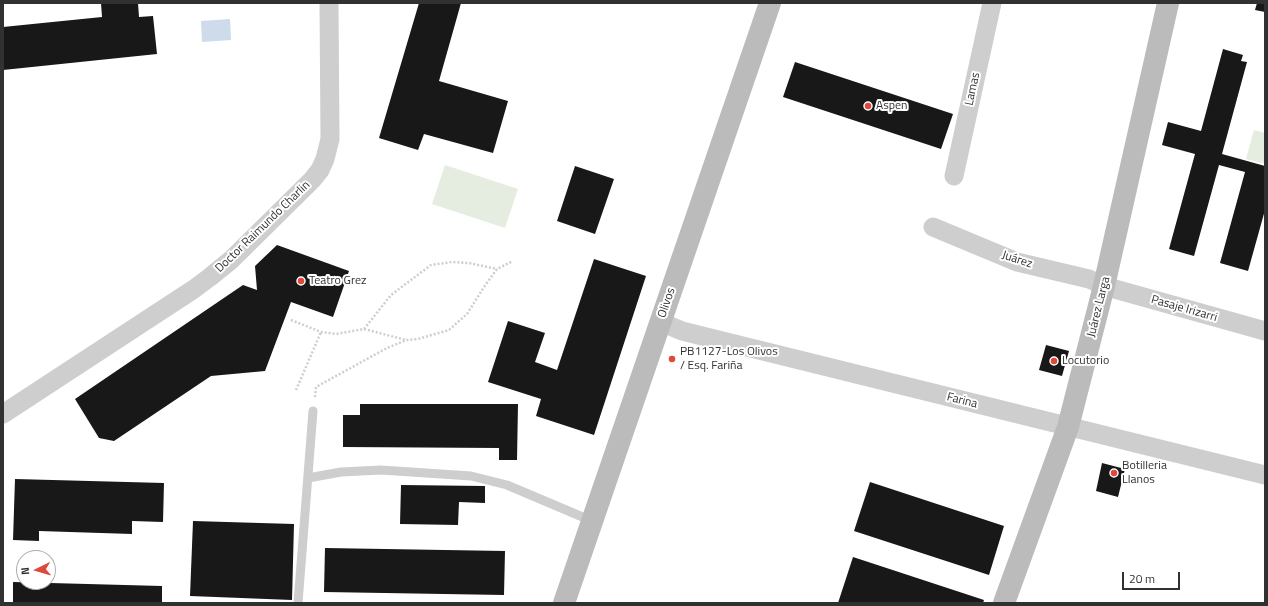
<!DOCTYPE html>
<meta charset="utf-8">
<style>
body{margin:0}
#map{position:relative;width:1268px;height:606px;overflow:hidden;background:#fff;font-family:"Titillium Web",sans-serif}
canvas{display:block}
.frame{position:absolute;inset:0;border:4px solid #313131;pointer-events:none}
.north{position:absolute;left:16px;top:550px;width:40px;height:40px;box-sizing:border-box;background:#fff;border:1px solid #adadad;border-radius:50%;rotate:265deg;font-size:11px;font-weight:700;line-height:16px;text-align:center;color:#313131}
.north::after{content:'';display:block;margin:auto;width:14px;height:18px;background:#de493d;clip-path:polygon(50% 0,100% 100%,50% 72%,0 100%)}
.scale{position:absolute;left:1122px;top:572px;width:58px;height:18px;box-sizing:border-box;border:2px solid #313131;border-top:0;padding-left:5px;font-size:12px;line-height:14px;white-space:nowrap;color:#313131;-webkit-text-stroke:3px #fff;paint-order:stroke}
</style>
<div id="map">
<canvas width="1268" height="606"></canvas>
<div class="frame"></div>
<div class="north">N</div>
<div class="scale">20 m</div>
</div>
<script>
const c = document.querySelector('canvas').getContext('2d');
c.lineJoin = 'round';
function fill(path, color) { c.fillStyle = color; c.fill(path, 'evenodd'); }
const toPath = rows => new Path2D(rows.map(r => 'M' + r).join(''));
function stroke(path, color, width, dash) { c.strokeStyle = color; c.lineWidth = width; c.lineCap = dash ? 'butt' : 'round'; c.setLineDash(dash || []); c.stroke(path); }
function label(font, color, halo, rows, align = 'center') {
  c.font = font + ' "Titillium Web",sans-serif'; c.lineWidth = 4; c.setLineDash([]); c.textBaseline = 'middle'; c.strokeStyle = halo; c.fillStyle = color; for (const [text, x, y, turn = 0] of rows) {
    c.save(); c.translate(x, y); c.rotate((+turn || 0) * Math.PI / 180); c.textAlign = isNaN(turn) ? turn : align; if (halo) c.strokeText(text, 0, 0); c.fillText(text, 0, 0); c.restore();
  }
}
fill(toPath([
 [1254,130,1265,133,1265,164,1246,159],
 [445,165,518,189,505,228,432,204]
]), '#e5ede0');
fill(toPath([
 [230,19,231,40,202,42,201,21]
]), '#cddbeb');
fill(toPath([
 [101,3,138,3,139,17,153,16,157,54,3,70,3,27,102,17],
 [419,3,461,3,439,81,508,101,493,153,424,134,418,150,379,138],
 [1257,3,1265,3,1265,12,1255,10],
 [1223,49,1243,55,1241,61,1247,62,1222,154,1265,166,1265,210,1248,271,1220,263,1245,172,1219,165,1194,256,1169,249,1195,154,1162,145,1168,122,1201,131],
 [795,62,953,114,941,149,783,97],
 [575,166,614,179,595,234,557,221],
 [277,245,349,271,333,317,291,302,265,371,211,376,114,441,99,438,75,399,243,285,257,290,255,266],
 [594,259,646,276,594,435,536,416,541,399,488,382,508,321,545,333,535,362,557,370],
 [1046,345,1069,351,1062,376,1039,370],
 [360,404,518,404,517,460,499,460,499,448,343,447,343,415,360,415],
 [1102,463,1125,469,1118,497,1096,491],
 [15,479,164,483,163,522,132,521,132,534,39,531,39,541,13,540],
 [870,482,1004,526,989,575,854,531],
 [401,485,485,486,485,503,459,502,458,525,400,524],
 [193,521,294,524,292,600,190,596],
 [325,548,505,551,504,595,324,592],
 [853,557,984,600,983,603,838,603],
 [13,582,162,586,162,603,13,603]
]), '#181818');
stroke(toPath([
 [291,320,321,332,336,334,364,329,406,340],
 [364,329,391,295,431,265,452,262,469,263,497,269],
 [296,390,321,332],
 [315,397,316,387,387,348,407,340,418,339,449,330,467,314,484,287,497,269,513,261]
]), '#cecece', 2.5, [2, 2]);
stroke(toPath([
 [308,478,341,472,381,470,471,476,507,485,592,521],
 [298,603,313,411]
]), '#cecece', 9);
stroke(toPath([
 [954,176,992,3],
 [933,227,1017,262,1089,279,1104,286,1265,331],
 [661,322,682,331,1265,475],
 [3,414,194,289,210,277,231,260,312,180,320,170,325,159,330,139,329,3]
]), '#cecece', 19);
stroke(toPath([
 [564,603,770,3],
 [1004,603,1068,427,1104,286,1168,3]
]), '#bbb', 22);
for (const [x, y, r, color] of [
 [868,106,4,"#de493d"],
 [301,281,4,"#de493d"],
 [672,359,4,"#de493d"],
 [1054,361,4,"#de493d"],
 [1114,473,4,"#de493d"]
]) { const dot = new Path2D(); dot.arc(x, y, r, 0, 2 * Math.PI); c.fillStyle = color; c.fill(dot); stroke(dot, '#fff', 1.5); }
label('12px', '#313131', '#fff', [
 ["Lamas",973,89,-78],
 ["Doctor Raimundo Charlin",263,227,-44],
 ["Juárez",1017,260,18],
 ["Olivos",667,303,-71],
 ["Juárez Larga",1099,307,-76],
 ["Pasaje Irizarri",1184,309,16],
 ["Farina",962,401,14]
]);
label('12px', '#313131', '#fff', [
 ["Aspen",876,106],
 ["Teatro Grez",309,281],
 ["PB1127-Los Olivos",680,352],
 ["/ Esq. Fariña",680,366],
 ["Locutorio",1062,361],
 ["Botilleria",1122,466],
 ["Llanos",1122,480]
], 'left');
</script>
